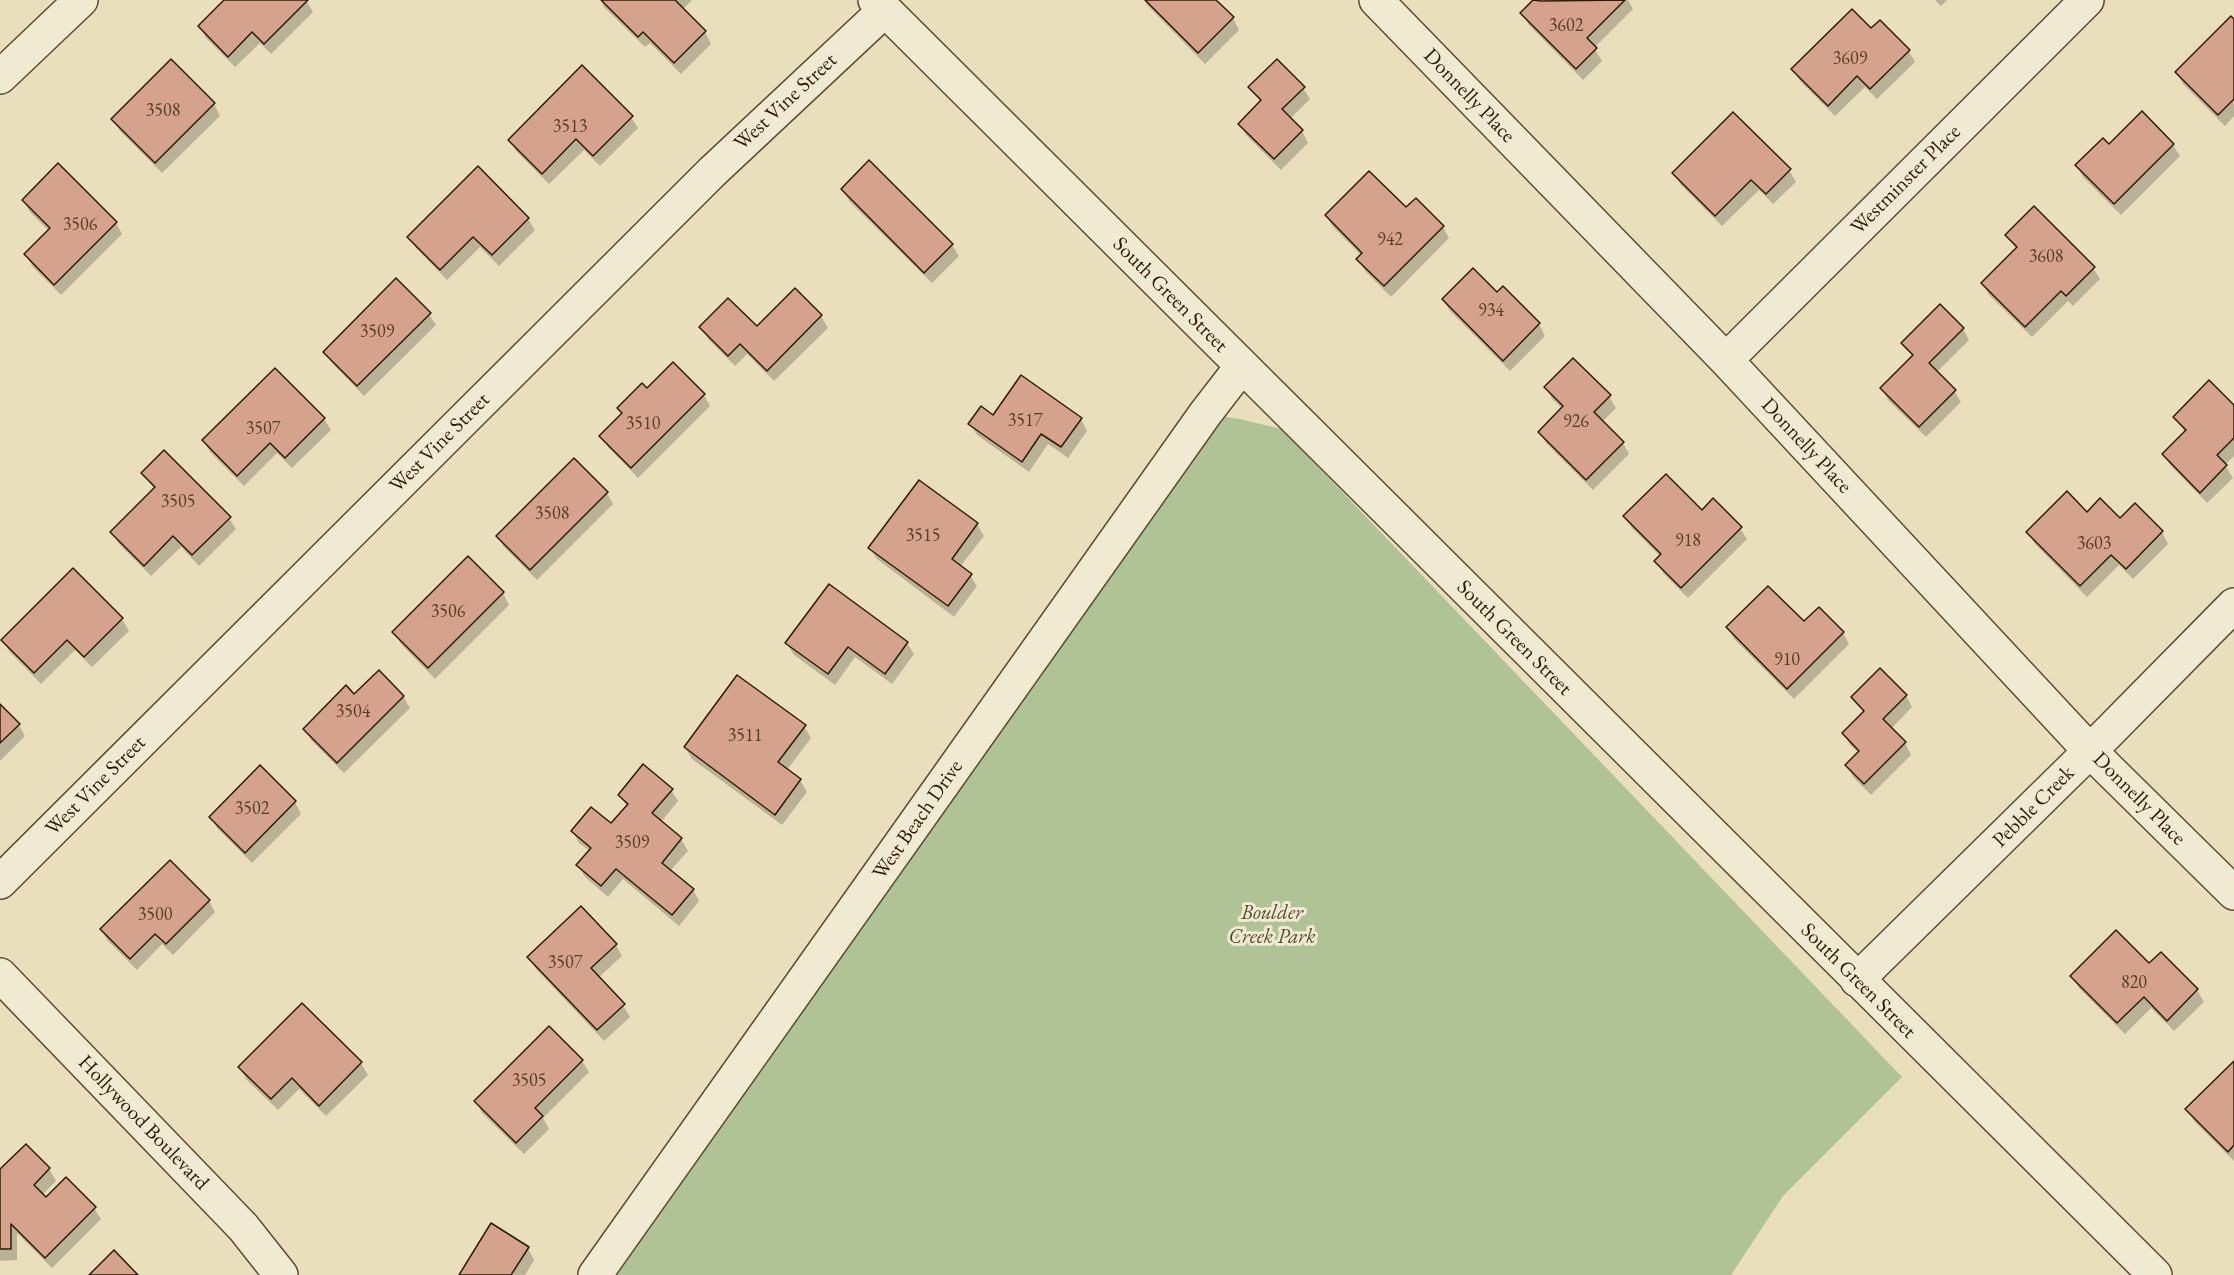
<!DOCTYPE html>
<style>
body{margin:0}
canvas{display:block;background:#e9dfbc}
</style>
<canvas width="2234" height="1275"></canvas>
<script>
const c = document.querySelector('canvas').getContext('2d');
c.lineJoin = 'round';
function fill(path, color) { c.fillStyle = color; c.fill(path, 'evenodd'); }
const toPath = rows => new Path2D(rows.map(r => 'M' + r).join(''));
function stroke(path, color, width, dash) { c.strokeStyle = color; c.lineWidth = width; c.lineCap = dash ? 'butt' : 'round'; c.setLineDash(dash || []); c.stroke(path); }
function label(font, color, halo, rows, align = 'center') {
  c.font = font + ' "EB Garamond",serif'; c.lineWidth = 6; c.setLineDash([]); c.textBaseline = 'middle'; c.strokeStyle = halo; c.fillStyle = color; for (const [text, x, y, turn = 0] of rows) {
    c.save(); c.translate(x, y); c.rotate((+turn || 0) * Math.PI / 180); c.textAlign = isNaN(turn) ? turn : align; if (halo) c.strokeText(text, 0, 0); c.fillText(text, 0, 0); c.restore();
  }
}
fill(toPath([
 [1205,414,1239,419,1282,429,1902,1077,1783,1196,1731,1275,595,1275]
]), '#b0c396');
fill(toPath([
 [226,0,306,0,313,12,271,54,260,43,235,67,206,38,200,27],
 [601,0,692,0,682,10,705,32,711,44,681,74,650,43,645,47,604,7],
 [1144,0,1214,0,1233,18,1239,30,1205,64,1148,6],
 [1535,0,1541,3,1545,0,1628,0,1633,9,1594,48,1602,61,1583,80,1529,25,1522,13],
 [1935,0,1947,0,1941,6],
 [2234,21,2234,116,2225,126,2183,84,2177,73],
 [1871,30,1908,50,1915,62,1877,99,1865,87,1835,116,1800,81,1793,69],
 [1250,87,1303,88,1310,99,1290,119,1302,131,1308,143,1281,170,1246,135,1240,124,1261,103],
 [214,104,220,116,162,173,120,131,113,119],
 [631,117,638,128,600,166,584,150,549,184,516,151,510,140],
 [2173,145,2180,156,2121,215,2083,177,2077,166,2109,146],
 [478,168,528,219,535,230,499,266,480,247,447,280,416,248,409,237],
 [1789,170,1796,182,1773,204,1759,190,1722,226,1681,185,1674,173],
 [843,189,952,245,959,256,932,283,849,201],
 [23,200,116,223,122,234,61,295,32,266,26,254,49,231,30,212],
 [1327,216,1443,227,1449,238,1391,297,1365,271,1358,259,1362,256,1333,227],
 [2007,235,2093,268,2100,279,2073,306,2068,301,2032,337,1989,295,1983,284,2017,250],
 [795,290,821,316,828,328,774,381,747,354,735,366,708,339,701,327,757,328],
 [1497,294,1539,324,1545,336,1510,371,1450,311,1443,300],
 [429,314,436,325,364,396,332,363,325,352],
 [1963,329,1969,340,1936,373,1954,391,1961,402,1926,437,1888,400,1882,388,1913,357,1903,343],
 [1546,387,1609,396,1616,408,1602,422,1623,443,1629,454,1593,490,1546,443,1540,432,1563,409,1552,399],
 [647,390,704,395,710,406,638,478,608,447,601,436,622,415,618,408],
 [2234,407,2234,456,2225,465,2233,478,2207,503,2171,466,2164,455,2186,433,2174,417],
 [993,417,1081,419,1087,431,1068,458,1048,444,1029,472,977,435,970,424],
 [324,419,331,430,292,468,277,453,244,486,210,452,204,441],
 [143,473,229,518,236,529,199,566,181,547,151,576,119,544,112,532,155,490],
 [919,482,977,524,984,536,960,567,970,575,977,586,954,617,877,559,870,548],
 [607,493,613,504,537,580,504,547,497,536],
 [2135,505,2162,532,2168,544,2133,579,2119,565,2087,597,2035,544,2028,533,2087,514,2120,520],
 [1702,512,1740,528,1747,539,1688,598,1663,573,1656,561,1661,557,1632,528,1625,517],
 [468,559,503,593,509,605,435,679,401,644,394,632],
 [73,570,122,619,129,631,92,667,75,650,41,684,9,651,3,640],
 [1804,624,1843,633,1849,644,1794,699,1734,639,1728,628],
 [907,643,914,654,892,684,855,657,835,685,794,655,787,644],
 [354,696,403,696,410,708,344,773,311,740,305,729],
 [1906,696,1912,707,1891,729,1905,743,1911,755,1871,795,1853,777,1847,765,1859,753,1850,745,1844,733,1864,713,1853,698],
 [0,706,18,724,25,736,0,761],
 [804,726,811,738,787,770,800,780,807,792,782,825,692,759,685,747],
 [671,790,678,801,661,822,681,839,688,851,670,871,693,890,699,901,679,926,623,879,608,897,585,877,578,865,590,851,579,843,573,832,611,825,627,807,620,795],
 [295,802,301,814,252,863,217,828,211,817],
 [209,901,215,912,173,955,162,944,137,970,108,941,101,929],
 [616,945,622,956,598,978,623,1005,630,1017,604,1041,536,969,529,957],
 [2161,954,2197,990,2204,1002,2174,1031,2151,1008,2125,1034,2079,988,2072,977,2149,965],
 [302,1005,361,1063,368,1075,326,1116,299,1089,278,1110,246,1079,240,1067],
 [549,1028,582,1061,589,1072,543,1118,549,1129,524,1154,482,1113,476,1101],
 [2234,1063,2234,1161,2194,1121,2187,1109],
 [26,1146,49,1169,56,1181,42,1195,46,1199,94,1208,101,1219,52,1268,17,1233,17,1260,0,1261,0,1171],
 [528,1248,534,1260,525,1275,460,1275]
]), '#0003');
const building = toPath([
 [224,0,308,0,264,44,252,32,228,57,198,26,224,0],
 [601,0,675,0,706,31,674,63,643,32,638,37,601,0],
 [1145,0,1216,0,1234,17,1198,53,1145,0],
 [1533,0,1541,1,1625,0,1587,38,1597,48,1576,69,1520,13,1533,0],
 [1852,9,1871,28,1880,20,1910,50,1870,89,1857,76,1828,106,1791,69,1852,9],
 [2231,16,2234,19,2234,99,2218,115,2175,72,2231,16],
 [171,59,215,103,155,163,111,119,171,59],
 [1277,59,1305,87,1282,109,1303,130,1274,159,1238,124,1261,100,1248,87,1277,59],
 [582,65,633,116,593,156,576,139,542,174,508,140,582,65],
 [2142,111,2174,144,2114,204,2075,165,2103,138,2109,144,2142,111],
 [1733,112,1791,169,1766,194,1751,180,1715,216,1672,173,1733,112],
 [869,160,953,244,924,273,841,189,869,160],
 [58,163,117,222,54,285,24,254,50,228,22,200,58,163],
 [478,166,529,218,492,255,473,237,440,270,407,237,478,166],
 [1369,171,1406,207,1416,198,1444,226,1384,286,1356,259,1362,253,1325,215,1369,171],
 [2034,206,2095,267,2066,296,2061,291,2025,327,1981,283,2017,247,2005,235,2034,206],
 [1473,268,1497,292,1503,286,1540,323,1503,361,1442,299,1473,268],
 [396,278,431,313,357,386,323,352,396,278],
 [795,288,822,315,767,371,740,344,728,356,699,327,728,298,757,326,795,288],
 [1940,304,1964,328,1929,363,1956,390,1919,427,1880,388,1913,355,1901,343,1940,304],
 [1573,358,1611,395,1594,412,1624,442,1586,480,1538,432,1563,406,1544,387,1573,358],
 [673,362,705,394,631,468,599,436,622,413,617,408,642,383,647,388,673,362],
 [275,368,325,418,285,458,270,443,237,476,202,440,275,368],
 [1021,375,1082,418,1061,447,1041,434,1022,462,968,424,981,406,993,415,1021,375],
 [2209,380,2234,405,2234,438,2217,455,2227,465,2200,493,2162,454,2186,430,2173,417,2209,380],
 [164,450,231,517,192,555,173,536,144,566,110,532,155,487,141,473,164,450],
 [574,458,608,492,530,570,496,536,574,458],
 [1666,474,1702,510,1713,498,1742,527,1681,588,1654,561,1661,554,1623,516,1666,474],
 [919,480,978,523,952,559,972,574,948,606,868,548,919,480],
 [2067,491,2087,512,2100,498,2120,518,2135,503,2163,531,2126,569,2111,555,2080,586,2026,532,2067,491],
 [468,556,504,592,428,668,392,632,468,556],
 [73,568,123,618,84,657,67,640,34,673,1,640,73,568],
 [829,584,908,642,885,674,848,647,828,674,785,643,829,584],
 [1768,586,1804,621,1819,607,1844,632,1787,689,1726,627,1768,586],
 [1880,668,1907,695,1883,719,1906,742,1864,784,1845,765,1859,751,1842,733,1864,711,1851,697,1880,668],
 [379,670,404,696,337,763,303,729,346,685,354,694,379,670],
 [737,675,806,725,778,762,801,779,775,815,684,747,737,675],
 [0,704,20,724,0,743,0,704],
 [643,764,673,789,652,813,682,838,662,863,694,889,672,915,616,869,601,886,576,865,591,848,571,831,591,807,611,823,628,804,618,795,643,764],
 [260,765,296,801,245,853,209,817,260,765],
 [170,860,210,900,166,944,155,934,130,959,100,929,170,860],
 [581,906,617,944,591,968,625,1004,597,1030,527,957,581,906],
 [2116,930,2149,963,2161,952,2198,989,2167,1021,2144,997,2117,1023,2070,976,2116,930],
 [302,1003,362,1062,319,1106,292,1078,271,1099,238,1067,302,1003],
 [549,1026,583,1060,535,1108,543,1116,516,1143,474,1101,549,1026],
 [2234,1061,2234,1145,2228,1152,2185,1109,2234,1061],
 [26,1144,50,1168,34,1185,46,1197,66,1177,96,1207,45,1258,11,1224,11,1249,0,1249,0,1169,26,1144],
 [491,1223,529,1247,511,1275,459,1275,491,1223],
 [114,1250,138,1275,89,1275,114,1250]
]);
fill(building, '#d5a28e');
stroke(building, '#2e1c03', 1.5);
const minor = toPath([
 [875,0,2155,1275],
 [1376,0,1726,360,2090,751,2234,893],
 [0,77,81,0],
 [1726,360,2087,0],
 [0,882,712,172,885,10],
 [0,975,243,1227,281,1275],
 [1857,980,2090,751,2234,605],
 [595,1275,1205,414,1242,366]
]);
stroke(minor, '#5d4d31', 36);
stroke(minor, '#f1ead3', 33);
label('18px', '#583e26', null, [
 ["3602",1566,26],
 ["3609",1850,59],
 ["3508",163,111],
 ["3513",570,127],
 ["3506",80,225],
 ["942",1390,240],
 ["3608",2046,257],
 ["934",1491,311],
 ["3509",377,332],
 ["3517",1025,421],
 ["926",1576,422],
 ["3510",643,424],
 ["3507",263,429],
 ["3505",178,502],
 ["3508",552,514],
 ["3515",923,536],
 ["918",1688,541],
 ["3603",2094,544],
 ["3506",448,612],
 ["910",1787,660],
 ["3504",353,712],
 ["3511",745,736],
 ["3502",252,809],
 ["3509",632,843],
 ["3500",155,915],
 ["3507",565,963],
 ["820",2134,983],
 ["3505",529,1081]
]);
label('21px', '#2e1c03', '#f1ead3', [
 ["Donnelly Place",1469,96,46],
 ["West Vine Street",786,102,-43],
 ["Westminster Place",1906,180,-45],
 ["South Green Street",1170,295,45],
 ["West Vine Street",440,443,-45],
 ["Donnelly Place",1806,446,47],
 ["South Green Street",1514,638,45],
 ["West Vine Street",96,786,-45],
 ["Donnelly Place",2139,799,45],
 ["Pebble Creek",2034,807,-45],
 ["West Beach Drive",918,820,-55],
 ["South Green Street",1858,981,45],
 ["Hollywood Boulevard",143,1123,46]
]);
label('italic 21px', '#554e2f', '#f1ead3', [
 ["Boulder",1272,913],
 ["Creek Park",1272,937]
]);
</script>
